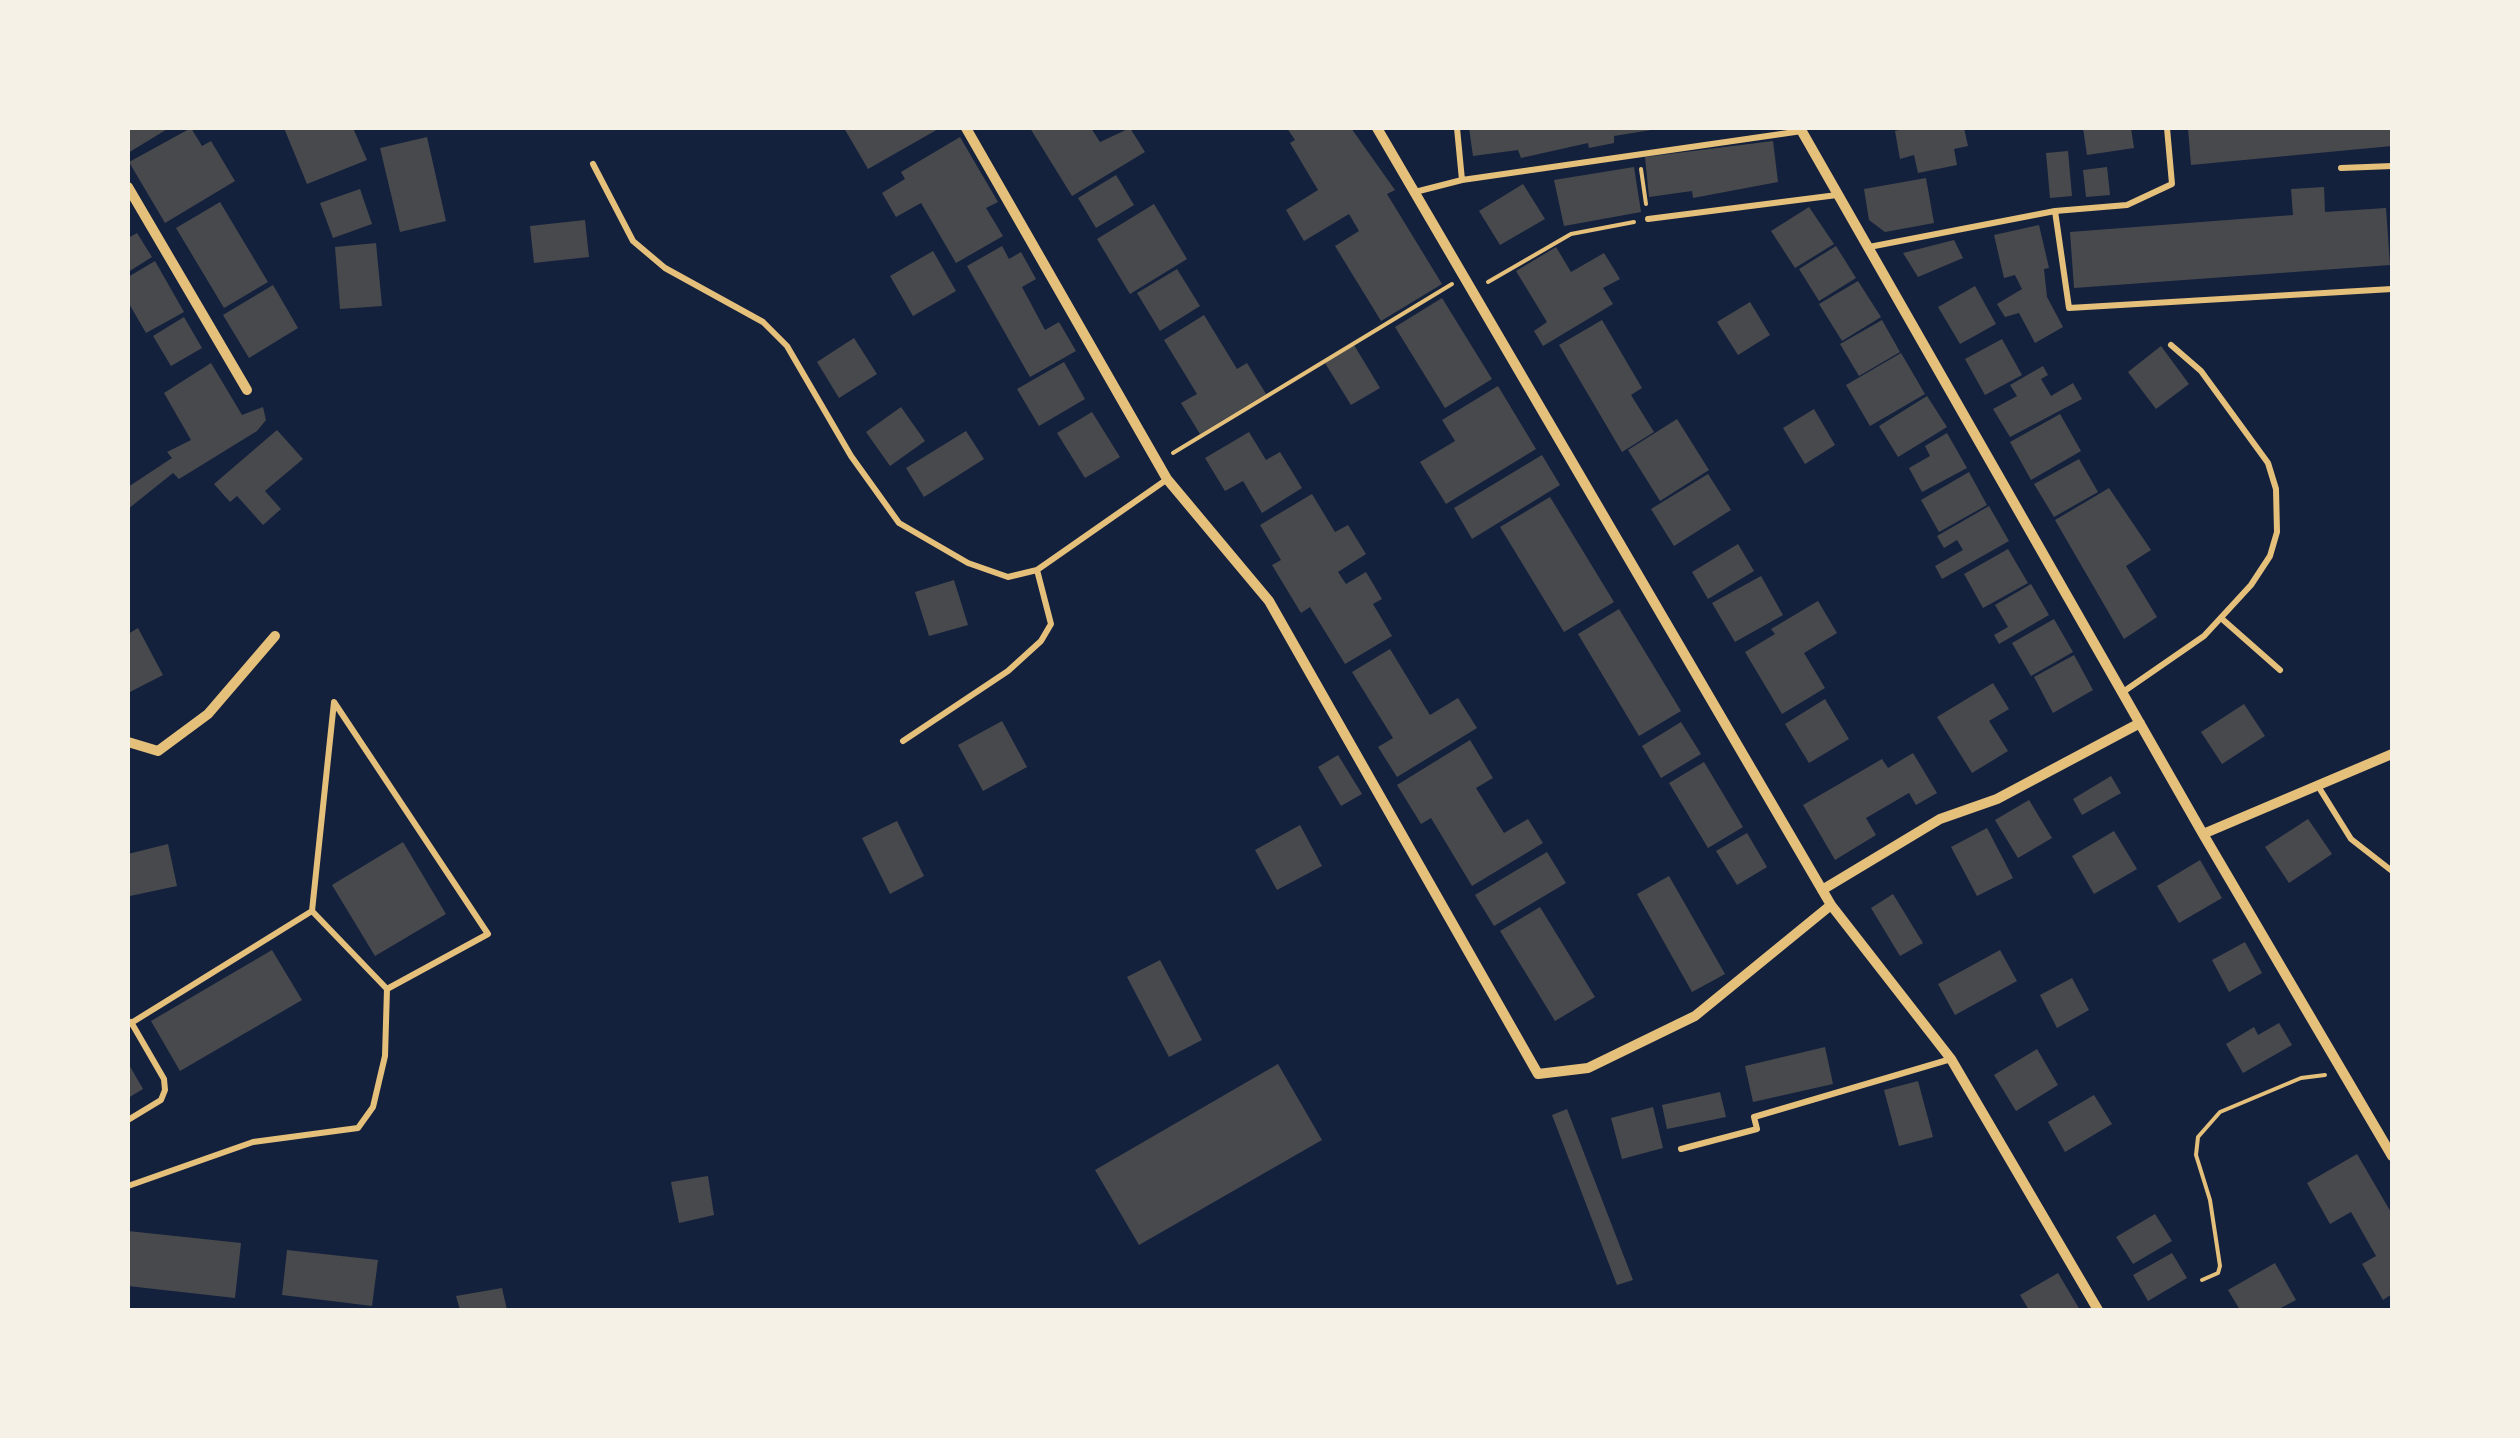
<!DOCTYPE html>
<style>
body{margin:0}
#map{position:relative;width:2520px;height:1438px;overflow:hidden;background:#14213d;font-family:"Asap Condensed",sans-serif}
canvas{display:block}
.frame{position:absolute;inset:0;border:130px solid #f6f1e7;pointer-events:none}
</style>
<div id="map">
<canvas width="2520" height="1438"></canvas>
<div class="frame"></div>
</div>
<script>
const c = document.querySelector('canvas').getContext('2d');
c.lineJoin = 'round';
function fill(path, color) { c.fillStyle = color; c.fill(path, 'evenodd'); }
const toPath = rows => new Path2D(rows.map(r => 'M' + r).join(''));
function stroke(path, color, width, dash) { c.strokeStyle = color; c.lineWidth = width; c.lineCap = dash ? 'butt' : 'round'; c.setLineDash(dash || []); c.stroke(path); }
fill(toPath([
 [128,128,169,128,128,153],
 [191,128,202,146,211,141,235,181,165,223,129,162],
 [284,128,353,128,367,160,307,184],
 [844,128,940,128,868,169],
 [1030,128,1091,128,1100,142,1130,128,1145,152,1072,196],
 [1287,128,1351,128,1395,190,1387,194,1442,284,1381,321,1335,246,1359,231,1349,214,1304,241,1286,210,1318,190,1290,143,1295,140],
 [1469,128,1651,128,1651,130,1614,136,1614,143,1589,148,1588,143,1521,158,1518,150,1473,156],
 [1909,128,1964,128,1968,146,1954,149,1957,165,1918,173,1914,155,1900,159,1895,131],
 [2083,128,2131,128,2134,148,2087,155],
 [2188,128,2392,128,2392,146,2191,165],
 [427,137,446,221,400,232,380,148],
 [960,137,998,202,986,208,1003,236,956,263,921,203,896,217,882,193,905,179,901,172],
 [1773,141,1778,182,1693,198,1692,191,1649,197,1645,157],
 [2068,151,2072,196,2050,198,2046,153],
 [1634,167,1641,212,1564,226,1554,180],
 [2107,167,2110,195,2086,197,2083,170],
 [1116,175,1134,205,1096,228,1078,198],
 [1926,178,1934,223,1885,232,1869,220,1864,189],
 [1523,184,1545,219,1500,245,1479,211],
 [2324,187,2325,212,2386,208,2390,265,2074,288,2070,232,2293,215,2291,189],
 [360,189,372,224,333,238,320,203],
 [220,202,268,282,224,308,176,228],
 [1154,204,1187,259,1130,294,1097,239],
 [1809,207,1834,244,1795,268,1771,231],
 [585,220,589,257,534,263,530,226],
 [2039,225,2049,268,2044,269,2047,297,2063,327,2035,343,2019,313,2005,317,1997,304,2022,289,2015,275,2004,278,1994,235],
 [137,233,152,257,128,272,128,238],
 [1954,240,1963,258,1918,277,1903,253],
 [376,243,382,306,340,309,335,247],
 [1002,246,1009,259,1021,252,1036,279,1022,287,1045,330,1059,322,1076,351,1030,377,967,266],
 [1836,246,1856,278,1819,301,1799,269],
 [1556,247,1571,272,1604,253,1620,279,1603,288,1613,304,1543,346,1534,331,1547,322,1516,271],
 [933,251,956,291,913,316,890,276],
 [155,261,184,312,146,333,128,302,128,277],
 [1177,269,1200,306,1160,331,1137,293],
 [1858,281,1881,317,1842,341,1819,304],
 [273,285,298,328,249,358,223,315],
 [1975,286,1996,324,1960,344,1938,307],
 [1442,298,1492,379,1445,408,1395,327],
 [1750,302,1770,335,1738,355,1717,322],
 [1204,315,1237,369,1247,363,1266,394,1200,434,1181,403,1197,394,1164,340],
 [184,317,202,348,171,366,153,336],
 [1602,320,1642,388,1631,395,1654,432,1622,452,1559,345],
 [1882,320,1900,352,1859,376,1840,344],
 [854,338,877,374,839,398,817,362],
 [2002,339,2022,375,1985,395,1965,359],
 [1354,345,1380,388,1351,405,1325,363],
 [2161,346,2189,384,2156,409,2128,372],
 [1901,353,1925,394,1870,426,1846,385],
 [1064,362,1085,399,1039,426,1017,389],
 [211,363,242,415,263,407,266,420,257,431,179,479,173,473,128,509,128,487,172,458,167,452,191,440,164,393],
 [2043,366,2048,375,2041,379,2051,396,2073,383,2082,399,2010,437,1993,409,2017,396,2010,385],
 [1498,386,1536,449,1446,504,1420,462,1455,441,1442,420],
 [1927,396,1947,427,1898,457,1879,426],
 [901,407,925,441,890,466,866,432],
 [1814,409,1835,445,1805,464,1783,428],
 [1092,412,1120,457,1085,478,1057,433],
 [2060,414,2081,451,2031,480,2010,442],
 [1677,419,1709,470,1660,501,1628,450],
 [277,430,303,459,265,491,281,509,263,525,237,496,230,502,214,484],
 [966,431,984,459,924,497,906,468],
 [1249,432,1266,460,1280,452,1302,488,1262,513,1243,481,1225,491,1205,458],
 [1947,433,1967,468,1922,492,1909,468,1930,456,1925,446],
 [1542,455,1560,485,1472,539,1454,508],
 [2079,459,2098,492,2054,517,2034,484],
 [1969,472,1987,505,1939,532,1921,500],
 [1708,474,1731,510,1674,546,1651,509],
 [2109,488,2151,550,2126,566,2157,617,2124,639,2055,520],
 [1312,494,1335,532,1348,525,1366,554,1338,572,1346,584,1366,572,1382,599,1373,604,1392,636,1345,664,1310,607,1301,613,1272,565,1281,560,1260,525],
 [1550,497,1614,602,1564,632,1500,527],
 [1989,506,2009,541,1942,579,1935,566,1963,550,1957,540,1944,548,1937,536],
 [1738,544,1754,571,1708,599,1692,572],
 [2008,549,2028,583,1983,608,1964,574],
 [1761,576,1783,615,1735,642,1712,603],
 [954,580,968,625,929,636,915,592],
 [2031,584,2049,615,1999,644,1994,635,2008,627,1995,605],
 [1818,601,1837,633,1804,653,1825,688,1782,714,1745,652,1775,634,1771,629],
 [1619,609,1681,711,1639,736,1578,634],
 [2054,619,2073,652,2031,676,2012,643],
 [138,628,163,675,128,693,128,634],
 [1390,649,1430,715,1458,698,1477,728,1397,777,1378,747,1393,738,1352,672],
 [2074,655,2093,690,2053,713,2034,677],
 [1993,683,2009,709,1989,721,2008,751,1972,773,1937,717],
 [1825,699,1849,739,1809,763,1785,724],
 [2244,704,2265,736,2222,764,2201,732],
 [1002,721,1027,767,983,791,958,745],
 [1681,722,1701,754,1661,778,1642,746],
 [1470,740,1493,778,1476,788,1504,833,1528,819,1543,843,1472,886,1431,818,1421,824,1397,785],
 [1913,753,1937,793,1916,805,1909,793,1866,818,1876,835,1835,860,1803,805,1882,759,1888,768],
 [1338,755,1362,794,1341,806,1318,767],
 [1704,762,1743,827,1708,848,1669,783],
 [2111,776,2121,793,2082,815,2073,799],
 [2029,800,2052,838,2018,858,1995,820],
 [2308,819,2332,854,2289,883,2265,847],
 [897,821,924,876,890,894,862,838],
 [1300,825,1322,866,1277,890,1255,850],
 [1987,828,2013,878,1977,896,1951,847],
 [2114,831,2137,869,2094,894,2072,856],
 [1747,833,1767,867,1737,885,1716,851],
 [403,842,446,914,375,956,332,885],
 [168,844,177,886,130,896,128,854],
 [1547,852,1566,883,1494,926,1475,895],
 [2200,860,2222,898,2179,923,2157,886],
 [1669,876,1725,974,1692,992,1637,894],
 [1893,894,1923,943,1900,956,1871,908],
 [1540,907,1595,997,1555,1021,1500,931],
 [2245,942,2262,973,2229,992,2212,960],
 [272,950,302,1000,180,1071,151,1021],
 [2000,950,2017,981,1955,1015,1938,984],
 [1160,960,1202,1040,1169,1057,1127,977],
 [2072,978,2089,1010,2057,1028,2040,995],
 [2279,1023,2292,1045,2243,1073,2226,1044,2254,1027,2258,1035],
 [1825,1047,1833,1084,1753,1102,1745,1066],
 [2037,1049,2058,1085,2016,1111,1994,1075],
 [128,1063,143,1089,128,1098],
 [1278,1064,1322,1140,1139,1245,1095,1170],
 [1918,1081,1933,1137,1899,1146,1884,1090],
 [1720,1092,1726,1117,1667,1129,1662,1105],
 [2094,1095,2112,1124,2065,1152,2048,1122],
 [1653,1107,1663,1148,1622,1159,1611,1118],
 [1567,1109,1633,1280,1617,1285,1552,1115],
 [2357,1154,2392,1214,2392,1294,2383,1300,2362,1264,2376,1256,2351,1212,2330,1224,2307,1183],
 [708,1176,714,1215,679,1223,671,1182],
 [2155,1214,2172,1241,2133,1264,2116,1237],
 [128,1231,241,1243,235,1298,128,1286],
 [287,1250,378,1260,372,1306,282,1295],
 [2172,1253,2187,1278,2148,1301,2133,1275],
 [2275,1263,2296,1300,2277,1310,2240,1310,2228,1290],
 [2058,1273,2080,1310,2029,1310,2020,1295],
 [502,1288,507,1310,460,1310,456,1296]
]), '#48494c');
stroke(toPath([
 [1641,169,1646,204],
 [1488,282,1571,234,1634,222],
 [1173,453,1452,284],
 [2202,1280,2218,1273,2220,1266,2210,1200,2196,1155,2198,1137,2220,1112,2301,1078,2325,1075]
]), '#e5c07b', 4);
stroke(toPath([
 [1457,128,1462,180,1802,131],
 [593,164,633,241,665,268,763,322,787,346,851,456,899,523,968,563,1008,577,1037,570],
 [2341,168,2392,166],
 [1415,192,1462,180],
 [2055,211,2127,205,2172,184,2167,128],
 [1648,219,1837,195],
 [1869,247,2055,211,2069,308,2392,289],
 [2221,618,2280,670],
 [2123,692,2204,636,2251,585,2270,556,2277,532,2276,489,2268,463,2201,371,2171,345],
 [903,741,1008,671,1041,641,1051,624,1037,570,1166,480],
 [2318,786,2351,839,2392,871],
 [312,911,334,702,488,934,387,989],
 [128,1025,312,911,387,989,385,1056,373,1107,358,1128,253,1142,128,1186],
 [128,1120,161,1100,165,1090,164,1079,131,1022],
 [1681,1149,1757,1129,1754,1117,1951,1059]
]), '#e5c07b', 6);
stroke(toPath([
 [966,128,1167,479,1269,601,1538,1074,1588,1068,1695,1016,1831,905],
 [1377,128,1831,905,1951,1059,2098,1310],
 [1800,128,2203,834,2392,1156],
 [128,187,247,390],
 [128,742,158,751,208,714,275,636],
 [2203,834,2392,754],
 [1822,890,1940,819,1997,799,2140,723]
]), '#e5c07b', 10);
</script>
